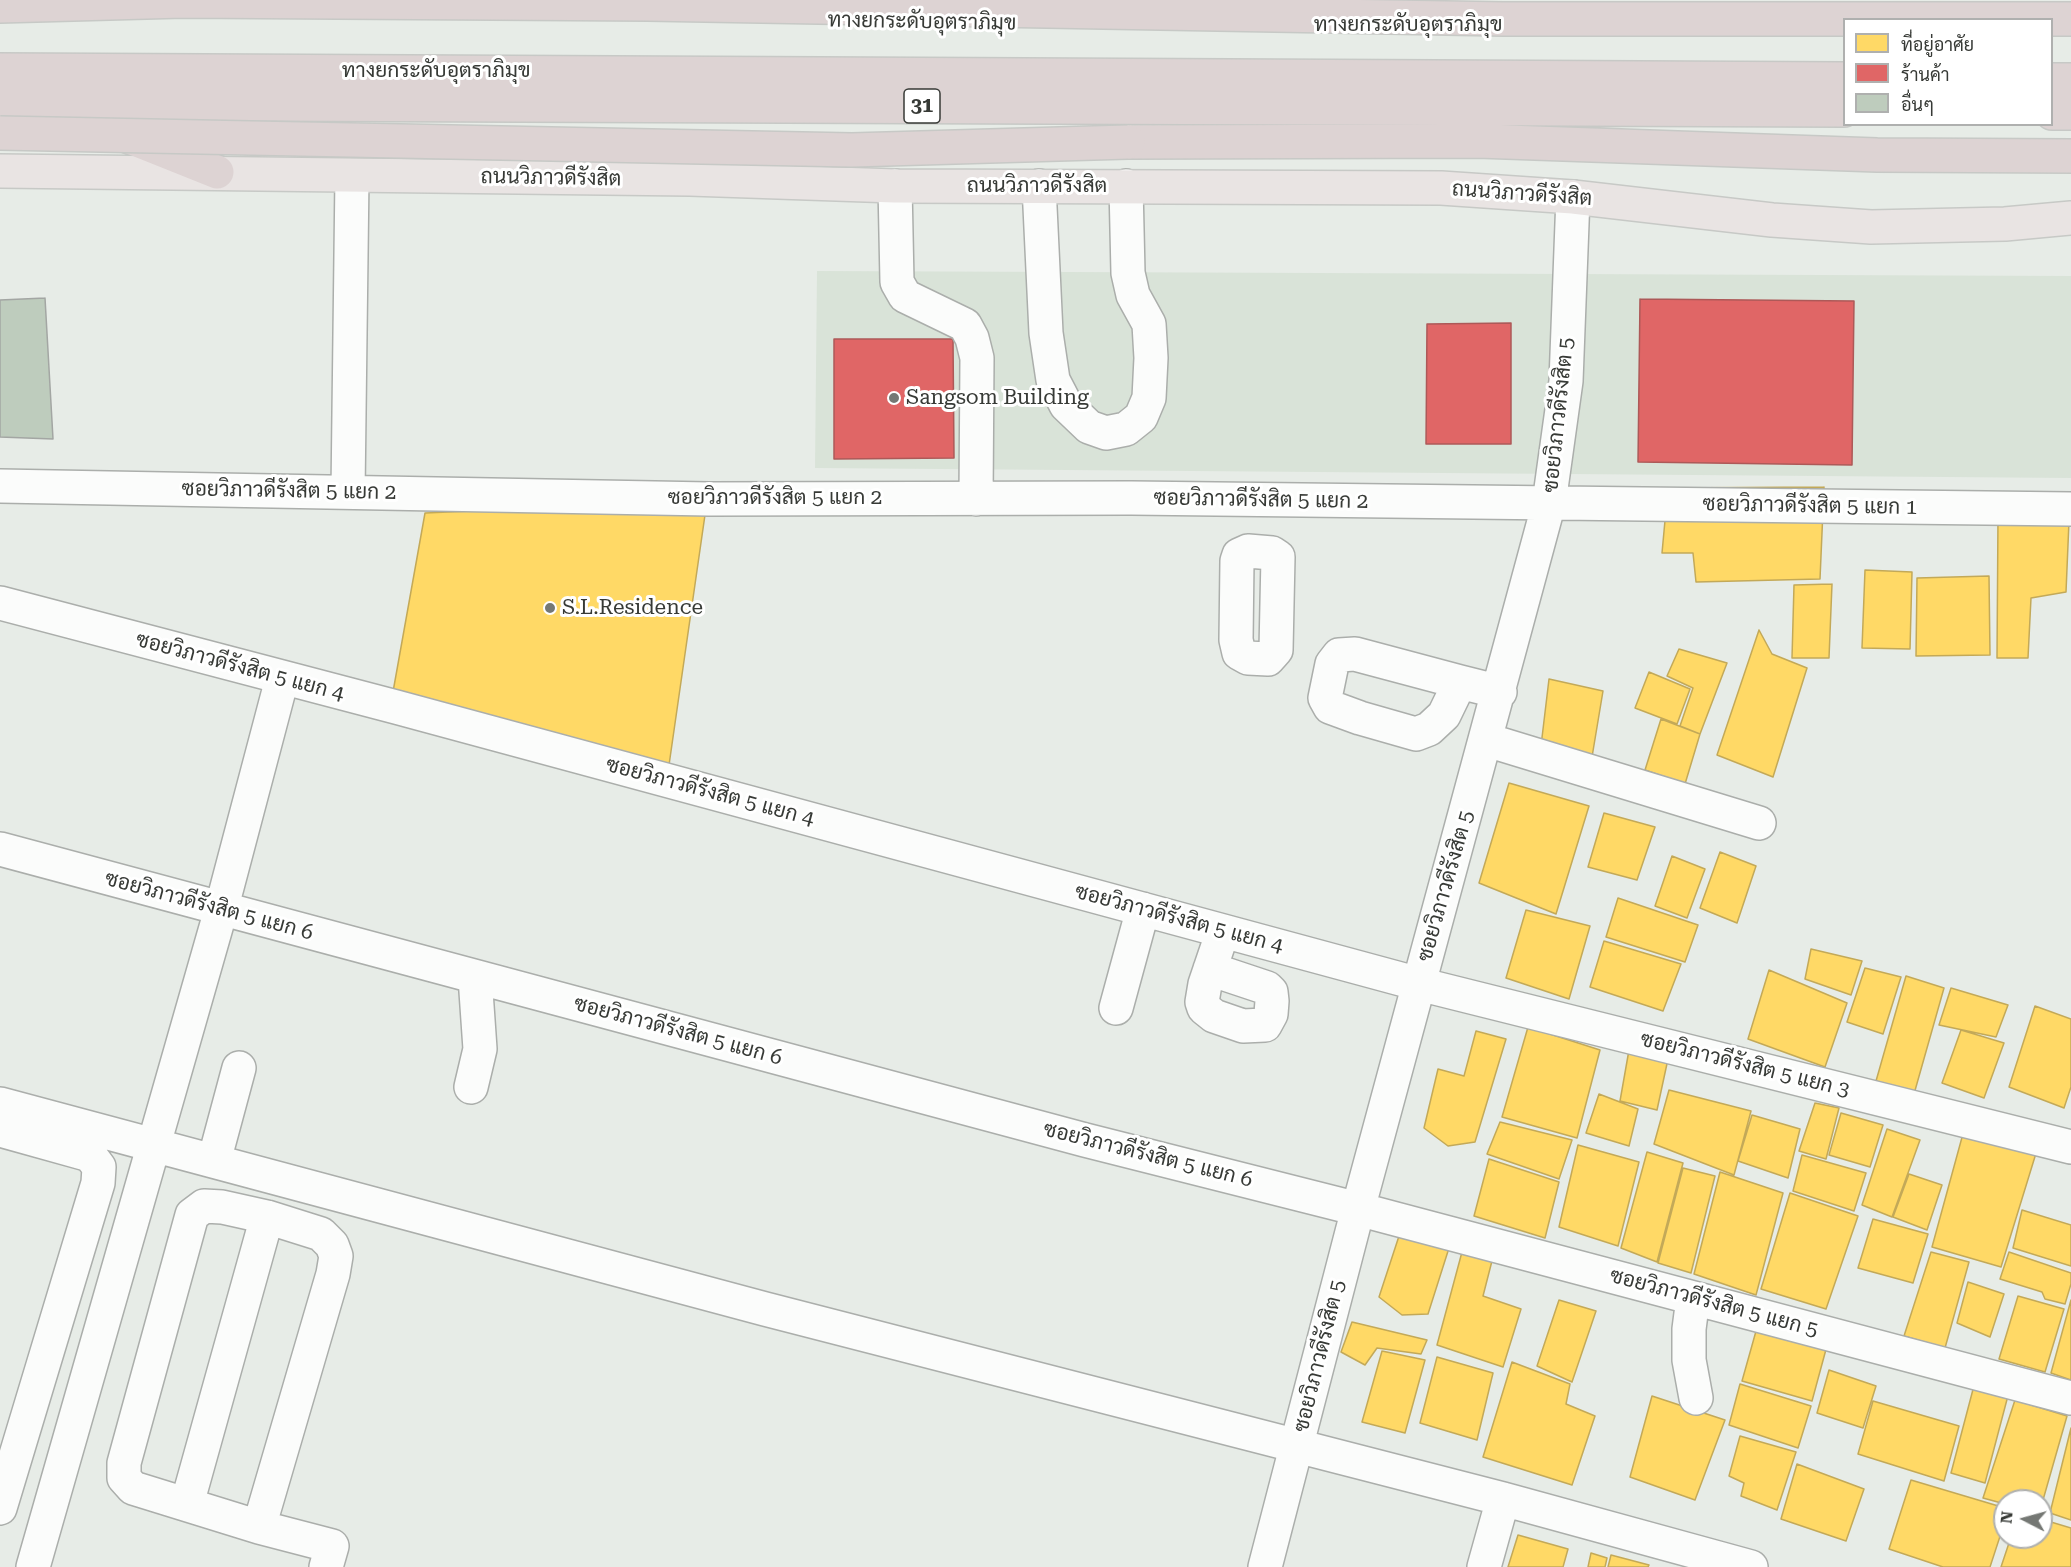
<!DOCTYPE html>
<meta charset="utf-8">
<style>
body{margin:0}
#map{position:relative;width:2071px;height:1567px;overflow:hidden;background:#e7ece7;font-family:"Roboto Serif",Sarabun,serif}
canvas{display:block}
.legend{position:absolute;left:1843px;top:18px;width:210px;height:108px;box-sizing:border-box;background:#fff;border:2px solid #afb0af;margin:0;padding:8px 10px;list-style:none;font-size:18px;color:#373a36}
.legend li{display:flex;align-items:center;gap:12px;height:30px}
.legend b{width:30px;border:2px solid #afb0af}
.north{position:absolute;left:1993px;top:1489px;width:60px;height:60px;box-sizing:border-box;background:#fff;border:2px solid #afb0af;border-radius:50%;rotate:276deg;font-size:16px;font-weight:700;line-height:24px;text-align:center;color:#373a36}
.north::after{content:'';display:block;margin:auto;width:21px;height:27px;background:#757874;clip-path:polygon(50% 0,100% 100%,50% 72%,0 100%)}
</style>
<div id="map">
<canvas width="2071" height="1567"></canvas>
<ul class="legend">
<li><b style="height:16px;background:#ffd966"></b>ที่อยู่อาศัย</li>
<li><b style="height:16px;background:#e06666"></b>ร้านค้า</li>
<li><b style="height:16px;background:#beccbd"></b>อื่นๆ</li>
</ul>
<div class="north">N</div>
</div>
<script>
const c = document.querySelector('canvas').getContext('2d');
c.lineJoin = 'round';
function fill(path, color) { c.fillStyle = color; c.fill(path, 'evenodd'); }
const toPath = rows => new Path2D(rows.map(r => 'M' + r).join(''));
function stroke(path, color, width, dash) { c.strokeStyle = color; c.lineWidth = width; c.lineCap = dash ? 'butt' : 'round'; c.setLineDash(dash || []); c.stroke(path); }
function label(font, color, halo, rows, align = 'center') {
  c.font = font + ' "Roboto Serif",Sarabun,serif'; c.lineWidth = 6; c.setLineDash([]); c.textBaseline = 'middle'; c.strokeStyle = halo; c.fillStyle = color; for (const [text, x, y, turn = 0] of rows) {
    c.save(); c.translate(x, y); c.rotate((+turn || 0) * Math.PI / 180); c.textAlign = isNaN(turn) ? turn : align; if (halo) c.strokeText(text, 0, 0); c.fillText(text, 0, 0); c.restore();
  }
}
fill(toPath([
 [817,271,2071,276,2071,478,815,468]
]), '#d9e3d8');
const homes = toPath([
 [1824,487,1820,579,1696,582,1693,553,1662,553,1668,488,1824,487],
 [707,501,667,779,391,703,425,513,707,501],
 [1998,516,2069,521,2066,592,2031,598,2028,658,1997,658,1998,516],
 [1865,570,1912,572,1910,649,1862,648,1865,570],
 [1989,576,1990,655,1916,656,1917,578,1989,576],
 [1832,584,1829,658,1792,658,1794,585,1832,584],
 [1759,630,1772,654,1807,668,1773,777,1717,755,1759,630],
 [1679,649,1727,663,1700,734,1680,726,1693,688,1667,676,1679,649],
 [1649,672,1690,689,1677,724,1635,708,1649,672],
 [1549,679,1603,691,1592,757,1541,746,1549,679],
 [1661,719,1700,734,1685,784,1645,770,1661,719],
 [1509,783,1589,806,1556,914,1479,883,1509,783],
 [1604,813,1655,827,1637,880,1588,867,1604,813],
 [1720,852,1756,866,1737,923,1700,908,1720,852],
 [1672,856,1705,869,1687,918,1655,906,1672,856],
 [1618,898,1698,925,1685,962,1606,937,1618,898],
 [1526,910,1590,926,1569,999,1506,978,1526,910],
 [1604,941,1681,964,1663,1011,1590,987,1604,941],
 [1811,949,1862,961,1851,995,1805,979,1811,949],
 [1865,968,1901,977,1883,1034,1847,1022,1865,968],
 [1769,970,1847,1003,1825,1067,1748,1039,1769,970],
 [1906,976,1944,988,1914,1094,1876,1081,1906,976],
 [1951,988,2008,1005,1996,1037,1939,1025,1951,988],
 [2035,1006,2071,1019,2071,1087,2064,1108,2009,1087,2035,1006],
 [1528,1027,1600,1050,1577,1138,1502,1117,1528,1027],
 [1961,1030,2004,1043,1984,1098,1942,1083,1961,1030],
 [1476,1031,1506,1039,1475,1142,1448,1146,1424,1128,1438,1069,1464,1076,1476,1031],
 [1629,1050,1668,1059,1657,1110,1620,1101,1629,1050],
 [1669,1090,1751,1111,1734,1175,1654,1144,1669,1090],
 [1599,1094,1638,1109,1629,1146,1586,1133,1599,1094],
 [1815,1103,1839,1108,1826,1159,1799,1151,1815,1103],
 [1841,1113,1883,1125,1870,1167,1829,1155,1841,1113],
 [1752,1115,1800,1129,1788,1178,1738,1161,1752,1115],
 [1500,1122,1572,1140,1559,1179,1487,1154,1500,1122],
 [1887,1129,1920,1140,1892,1217,1862,1205,1887,1129],
 [1964,1130,2037,1150,2001,1267,1932,1247,1964,1130],
 [1578,1145,1639,1162,1618,1246,1559,1227,1578,1145],
 [1647,1152,1683,1163,1657,1262,1621,1248,1647,1152],
 [1802,1155,1866,1173,1854,1211,1793,1191,1802,1155],
 [1489,1159,1559,1182,1545,1238,1474,1216,1489,1159],
 [1683,1168,1715,1176,1691,1273,1658,1263,1683,1168],
 [1720,1172,1783,1193,1756,1295,1694,1274,1720,1172],
 [1909,1174,1942,1185,1927,1230,1893,1217,1909,1174],
 [1790,1193,1858,1216,1826,1309,1761,1289,1790,1193],
 [2022,1210,2071,1225,2071,1266,2013,1248,2022,1210],
 [1873,1219,1928,1234,1913,1283,1858,1268,1873,1219],
 [1400,1233,1449,1248,1428,1314,1402,1315,1379,1297,1400,1233],
 [1462,1252,1493,1257,1483,1296,1521,1309,1503,1367,1437,1345,1462,1252],
 [1931,1252,1969,1262,1945,1348,1904,1336,1931,1252],
 [2009,1252,2071,1273,2071,1284,2065,1304,2045,1299,2042,1292,2000,1279,2009,1252],
 [1968,1282,2004,1294,1990,1337,1957,1323,1968,1282],
 [2018,1296,2064,1309,2045,1372,1999,1359,2018,1296],
 [1559,1300,1596,1311,1572,1382,1537,1366,1559,1300],
 [2071,1300,2071,1380,2051,1373,2071,1300],
 [1352,1322,1427,1340,1421,1354,1377,1348,1365,1365,1341,1352,1352,1322],
 [1758,1324,1828,1342,1812,1401,1742,1381,1758,1324],
 [1382,1351,1425,1360,1405,1433,1362,1422,1382,1351],
 [1437,1357,1493,1373,1477,1440,1420,1423,1437,1357],
 [1512,1362,1570,1384,1566,1404,1595,1416,1572,1485,1483,1457,1512,1362],
 [1829,1370,1876,1386,1863,1428,1817,1413,1829,1370],
 [1976,1378,2010,1388,1985,1483,1951,1473,1976,1378],
 [1740,1384,1811,1406,1798,1448,1729,1425,1740,1384],
 [1652,1396,1725,1420,1695,1500,1630,1477,1652,1396],
 [2015,1400,2067,1416,2041,1507,2041,1501,2005,1501,2005,1504,1983,1498,2015,1400],
 [1873,1401,1959,1426,1944,1481,1858,1454,1873,1401],
 [2071,1428,2071,1520,2050,1513,2071,1428],
 [1740,1436,1796,1452,1777,1510,1741,1496,1744,1483,1729,1476,1740,1436],
 [1797,1464,1864,1489,1846,1541,1781,1519,1797,1464],
 [1911,1480,2005,1508,2005,1521,1990,1567,1943,1567,1889,1549,1911,1480],
 [2041,1519,2071,1528,2071,1567,2001,1567,2011,1537,2041,1537,2041,1519],
 [1518,1535,1568,1549,1563,1567,1508,1567,1518,1535],
 [1591,1553,1607,1558,1605,1567,1588,1567,1591,1553],
 [1611,1555,1649,1565,1648,1567,1608,1567,1611,1555]
]);
fill(homes, '#ffd966');
stroke(homes, '#c3a958', 1.5);
const shops = toPath([
 [1640,299,1854,301,1852,465,1638,462,1640,299],
 [1511,323,1511,444,1426,444,1427,324,1511,323],
 [834,339,953,339,954,458,834,459,834,339]
]);
fill(shops, '#e06666');
stroke(shops, '#ad5958', 1.5);
const building = toPath([
 [45,298,53,439,0,437,0,300,45,298]
]);
fill(building, '#beccbd');
stroke(building, '#a3a6a3', 1.5);
const minor = toPath([
 [895,186,897,282,905,296,965,325,972,338,977,358,976,499],
 [1039,186,1046,333,1053,380,1066,405,1089,427,1106,433,1126,429,1141,417,1149,398,1151,358,1149,324,1133,295,1128,273,1126,186],
 [0,486,709,499,1131,498,2071,509],
 [348,492,352,176],
 [1248,551,1272,553,1278,557,1276,650,1268,659,1248,658,1239,653,1236,640,1237,561,1239,555,1248,551],
 [0,603,396,707,1419,984,2071,1147],
 [1460,682,1444,715,1429,729,1416,734,1360,718,1330,707,1325,698,1332,664,1339,655,1355,654,1460,682,1500,692],
 [1487,740,1759,823],
 [0,849,1085,1140,1358,1209,2071,1398],
 [1210,969,1267,988,1271,992,1272,1001,1271,1014,1265,1025,1243,1026,1214,1016,1204,1008,1202,1002,1205,984,1223,931],
 [1116,1008,1143,909],
 [471,1087,480,1049,475,977],
 [0,1104,765,1309,1503,1499,1751,1567],
 [0,1130,90,1155,99,1167,98,1183,0,1508],
 [214,1161,239,1068],
 [1693,1298,1689,1329,1689,1360,1696,1398],
 [187,1504,267,1217],
 [259,1527,333,1274,336,1256,332,1245,321,1234,267,1217,222,1207,204,1206,192,1215,124,1463,124,1478,133,1488,259,1527,332,1546,326,1567],
 [33,1567,221,910,282,679],
 [1265,1567,1358,1209,1549,503,1566,381,1573,197],
 [1484,1567,1503,1499]
]);
const major = toPath([
 [0,171,690,179,895,186,1441,188,1573,197,1772,220,1871,227,2005,224,2071,218]
]);
const highway = toPath([
 [0,6,183,1,647,4,1503,19,2071,19],
 [0,70,1844,79],
 [2052,80,2071,80],
 [0,101,255,104,1844,110],
 [2052,113,2071,113],
 [127,136,217,172],
 [1128,142,1478,141,1877,155,2071,156]
]);
stroke(minor, '#abaeab', 36);
stroke(major, '#c7c9c6', 36);
stroke(highway, '#c7c9c6', 36);
stroke(minor, '#fbfcfb', 33);
stroke(major, '#e9e4e3', 33);
stroke(highway, '#ddd3d3', 33);
const highwayBridge = toPath([
 [0,133,852,150,1128,142]
]);
stroke(highwayBridge, '#c7c9c6', 36, []);
stroke(highwayBridge, '#ddd3d3', 33);
for (const [x, y, r, color] of [
 [894,398,6,"#757874"],
 [550,608,6,"#757874"]
]) { const dot = new Path2D(); dot.arc(x, y, r, 0, 2 * Math.PI); c.fillStyle = color; c.fill(dot); stroke(dot, '#fff', 2); }
for (const [x, y, w] of [
 [922,106,36]
]) { const box = new Path2D(); box.roundRect(x - w / 2, y - 17, w, 34, 4.5); c.fillStyle = '#fff'; c.fill(box); stroke(box, '#373a36', 1.5); }
label('bold 20px', '#373a36', null, [
 ["31",922,106]
]);
label('21px', '#373a36', '#fff', [
 ["ทางยกระดับอุตราภิมุข",922,22,1],
 ["ทางยกระดับอุตราภิมุข",1408,25],
 ["ทางยกระดับอุตราภิมุข",436,71],
 ["ถนนวิภาวดีรังสิต",551,178,1],
 ["ถนนวิภาวดีรังสิต",1037,186],
 ["ถนนวิภาวดีรังสิต",1522,194,4],
 ["ซอยวิภาวดีรังสิต 5",1559,415,-84],
 ["ซอยวิภาวดีรังสิต 5 แยก 2",289,491,1],
 ["ซอยวิภาวดีรังสิต 5 แยก 2",775,498],
 ["ซอยวิภาวดีรังสิต 5 แยก 2",1261,500,1],
 ["ซอยวิภาวดีรังสิต 5 แยก 1",1810,506,1],
 ["ซอยวิภาวดีรังสิต 5 แยก 4",240,667,15],
 ["ซอยวิภาวดีรังสิต 5 แยก 4",710,792,15],
 ["ซอยวิภาวดีรังสิต 5",1446,886,-74],
 ["ซอยวิภาวดีรังสิต 5 แยก 6",209,906,15],
 ["ซอยวิภาวดีรังสิต 5 แยก 4",1179,919,15],
 ["ซอยวิภาวดีรังสิต 5 แยก 6",678,1031,15],
 ["ซอยวิภาวดีรังสิต 5 แยก 3",1745,1065,14],
 ["ซอยวิภาวดีรังสิต 5 แยก 6",1148,1155,14],
 ["ซอยวิภาวดีรังสิต 5 แยก 5",1714,1303,15],
 ["ซอยวิภาวดีรังสิต 5",1320,1356,-76]
]);
label('21px', '#373a36', '#fff', [
 ["Sangsom Building",906,398],
 ["S.L.Residence",562,608]
], 'left');
</script>
